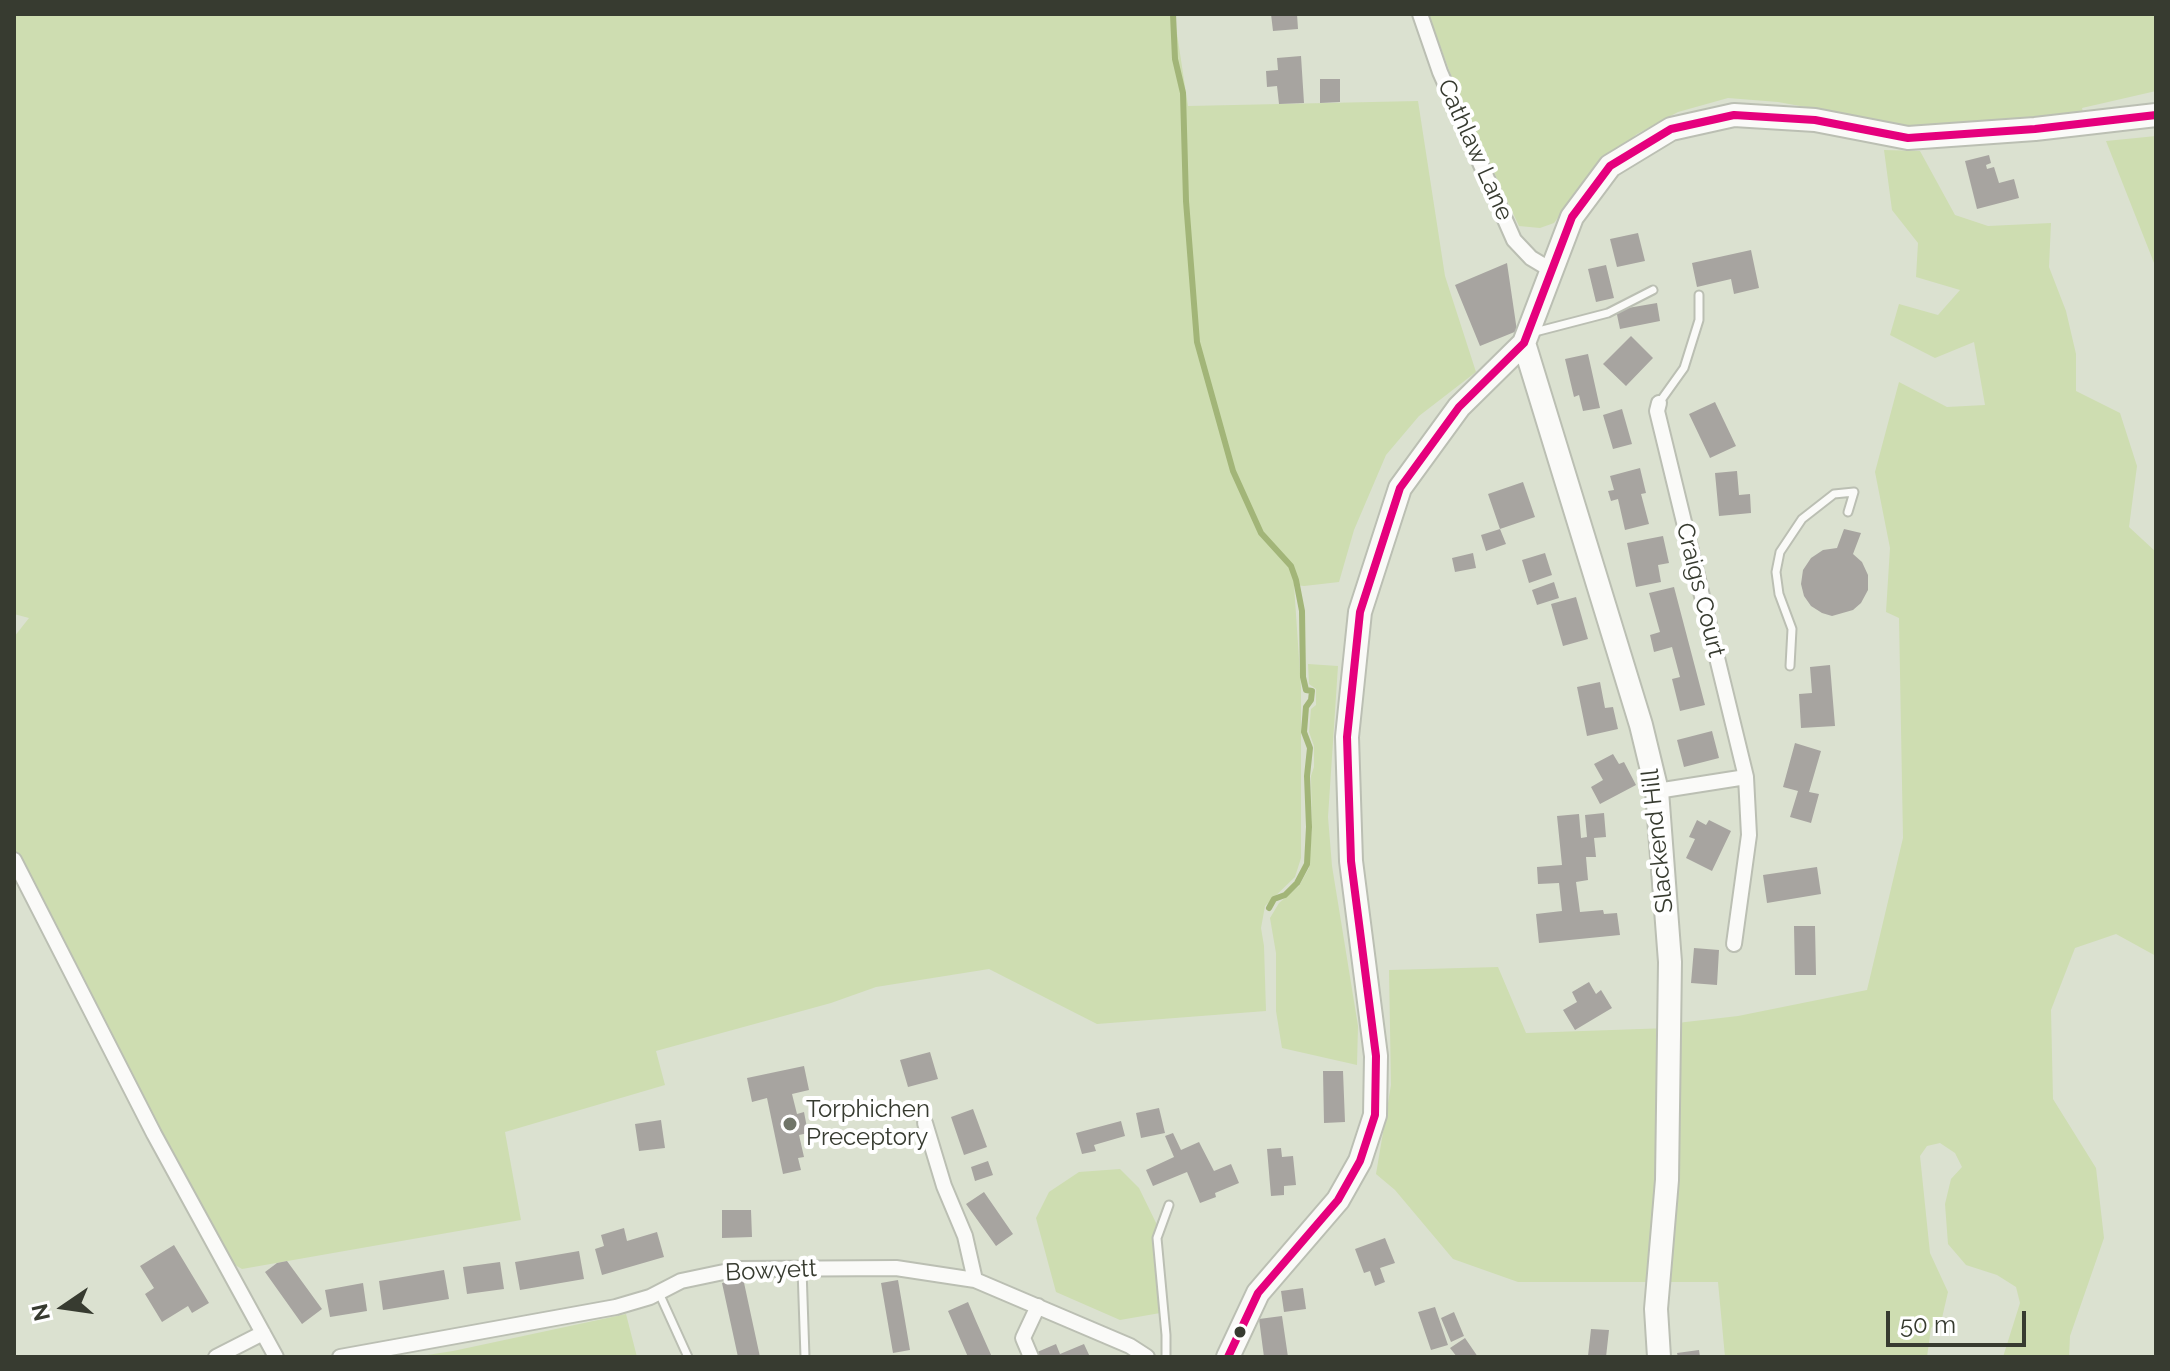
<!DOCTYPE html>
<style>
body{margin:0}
#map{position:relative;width:2170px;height:1371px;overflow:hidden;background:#dbe1d0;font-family:Raleway,sans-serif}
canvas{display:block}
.frame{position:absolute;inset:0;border:16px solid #373b30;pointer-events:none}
.north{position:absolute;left:24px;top:1267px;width:80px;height:80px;-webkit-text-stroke:6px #fff;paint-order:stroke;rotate:257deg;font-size:22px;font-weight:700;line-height:32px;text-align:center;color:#373b30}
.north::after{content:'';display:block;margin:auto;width:28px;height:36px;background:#373b30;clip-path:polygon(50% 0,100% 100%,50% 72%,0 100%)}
.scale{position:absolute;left:1886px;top:1311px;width:140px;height:36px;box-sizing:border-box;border:4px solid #373b30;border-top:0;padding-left:10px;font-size:24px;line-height:28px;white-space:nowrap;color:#373b30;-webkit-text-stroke:6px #fff;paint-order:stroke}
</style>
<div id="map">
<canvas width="2170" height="1371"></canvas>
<div class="frame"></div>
<div class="north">N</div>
<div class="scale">50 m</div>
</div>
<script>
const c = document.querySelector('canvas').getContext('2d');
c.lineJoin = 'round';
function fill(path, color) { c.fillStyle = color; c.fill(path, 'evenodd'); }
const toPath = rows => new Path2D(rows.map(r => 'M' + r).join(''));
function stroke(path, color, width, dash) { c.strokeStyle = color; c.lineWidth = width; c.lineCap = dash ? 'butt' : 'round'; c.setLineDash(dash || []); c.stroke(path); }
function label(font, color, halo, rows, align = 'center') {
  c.font = font + ' Raleway,sans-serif'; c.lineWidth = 8; c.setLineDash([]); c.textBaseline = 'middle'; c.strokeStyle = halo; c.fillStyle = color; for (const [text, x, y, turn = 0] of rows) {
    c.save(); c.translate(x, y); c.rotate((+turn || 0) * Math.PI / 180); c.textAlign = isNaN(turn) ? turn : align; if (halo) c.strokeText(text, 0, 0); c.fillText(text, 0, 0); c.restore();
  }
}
fill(toPath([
 [14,14,1174,14,1188,106,1418,101,1445,276,1476,372,1419,416,1386,455,1354,530,1339,582,1304,586,1294,585,1301,688,1301,858,1295,877,1265,906,1261,928,1264,946,1266,1011,1097,1024,989,969,876,987,831,1003,656,1051,665,1085,505,1132,521,1220,242,1269,228,1261,14,854,14,637,29,618,14,614],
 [1428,14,2156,14,2156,91,2082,108,2084,116,1965,129,1905,125,1778,102,1728,98,1678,112,1637,134,1595,169,1554,223,1540,228,1519,226,1460,99],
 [2156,136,2156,268,2106,141],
 [1884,150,1920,151,1955,215,1988,226,2051,223,2049,267,2066,311,2076,354,2076,391,2120,413,2137,466,2129,527,2156,552,2156,956,2116,934,2075,948,2051,1010,2053,1099,2096,1168,2104,1238,2070,1336,2069,1357,2003,1357,2020,1303,2016,1287,1997,1275,1966,1265,1948,1244,1945,1204,1951,1179,1962,1167,1955,1153,1940,1143,1927,1146,1920,1156,1930,1253,1948,1292,1942,1318,1931,1328,1927,1357,1725,1357,1718,1282,1518,1282,1453,1259,1395,1190,1376,1174,1391,1085,1389,970,1498,967,1526,1033,1669,1028,1677,1023,1738,1016,1867,990,1903,838,1899,618,1886,612,1890,548,1875,472,1899,382,1947,407,1985,405,1974,342,1935,358,1890,335,1899,304,1938,315,1960,290,1916,277,1918,243,1892,210],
 [1308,664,1338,666,1328,817,1332,866,1358,1026,1357,1065,1282,1048,1276,1011,1276,953,1270,918,1279,903,1299,886,1309,868,1312,829,1311,776,1314,767,1314,746,1309,732,1311,709,1316,705,1316,689,1309,684],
 [1120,1169,1139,1188,1160,1231,1166,1312,1120,1320,1056,1292,1036,1218,1049,1192,1079,1172],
 [626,1314,637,1357,414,1357,453,1351]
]), '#ceddb1');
stroke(toPath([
 [1173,14,1175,59,1183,93,1186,201,1197,342,1233,471,1261,533,1291,566,1296,580,1302,611,1303,677,1306,690,1312,691,1311,700,1306,707,1304,732,1310,748,1307,776,1309,827,1307,864,1297,883,1285,895,1274,899,1269,908]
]), '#a2b578', 6);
fill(toPath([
 [1271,14,1297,14,1298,29,1273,31],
 [1301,56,1304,103,1279,104,1277,86,1267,87,1266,71,1278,70,1277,58],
 [1320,79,1340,79,1340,102,1320,103],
 [1989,155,1991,163,1986,165,1987,169,1994,167,1999,183,2014,179,2019,198,1977,209,1965,161],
 [1638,233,1645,261,1617,267,1610,239],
 [1751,250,1759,288,1734,294,1731,279,1697,287,1692,263],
 [1507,263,1517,331,1480,346,1455,285],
 [1606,265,1614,298,1596,302,1588,269],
 [1657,303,1660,321,1620,329,1616,310],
 [1631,336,1653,358,1626,386,1603,364],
 [1588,354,1600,408,1583,411,1579,395,1574,397,1565,359],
 [1715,402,1736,446,1710,458,1689,414],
 [1622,409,1632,444,1613,449,1603,415],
 [1640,468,1646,493,1641,494,1649,524,1625,530,1618,499,1611,501,1608,491,1614,490,1610,476],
 [1737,471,1739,495,1750,494,1751,513,1719,516,1715,473],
 [1523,482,1535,517,1500,529,1506,544,1486,551,1481,535,1500,529,1488,494],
 [1844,529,1861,533,1853,554,1862,562,1868,575,1868,590,1861,603,1853,610,1832,616,1822,613,1811,606,1804,596,1801,584,1803,570,1811,558,1823,550,1837,548],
 [1663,536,1669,563,1658,565,1661,582,1636,587,1627,543],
 [1473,553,1476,568,1455,572,1452,558],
 [1545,553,1552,575,1529,583,1522,560],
 [1554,582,1559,598,1537,605,1532,590],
 [1674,587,1705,705,1680,711,1672,679,1680,677,1672,647,1654,652,1650,635,1660,632,1649,593],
 [1576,597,1588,639,1563,646,1551,604],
 [1830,665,1835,726,1801,728,1799,694,1812,693,1810,667],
 [1600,682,1605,708,1613,707,1618,729,1587,736,1577,687],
 [1712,731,1719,758,1684,767,1677,740],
 [1795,743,1821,751,1809,792,1819,794,1811,823,1790,817,1798,791,1783,787],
 [1613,754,1619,764,1624,762,1636,785,1600,804,1591,787,1603,780,1594,764],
 [1604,813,1606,837,1594,838,1596,857,1586,857,1588,880,1576,882,1580,912,1603,910,1604,914,1617,913,1620,935,1539,943,1536,914,1562,911,1559,883,1538,884,1537,867,1562,865,1557,816,1579,814,1581,838,1587,837,1585,815],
 [1697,820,1706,825,1709,820,1731,831,1712,871,1686,858,1695,839,1689,837],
 [1817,867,1821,894,1767,903,1763,875],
 [1794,926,1815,926,1816,975,1795,975],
 [1694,948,1719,950,1717,985,1691,983],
 [1589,982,1596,994,1601,990,1612,1008,1575,1030,1563,1010,1577,1002,1572,992],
 [930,1052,938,1079,908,1087,900,1060],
 [804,1066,809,1090,792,1094,797,1114,804,1112,808,1133,799,1135,804,1157,798,1158,801,1170,783,1174,767,1098,752,1102,747,1078],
 [1323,1071,1343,1071,1345,1122,1324,1123],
 [1159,1108,1165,1133,1141,1138,1136,1113],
 [973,1109,987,1147,964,1155,951,1117],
 [661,1120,665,1148,639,1151,635,1124],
 [1121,1121,1125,1136,1094,1145,1096,1151,1082,1154,1076,1133],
 [1173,1133,1181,1150,1199,1142,1214,1171,1231,1164,1239,1183,1215,1193,1216,1197,1200,1203,1187,1172,1153,1186,1146,1170,1174,1157,1165,1136],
 [1281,1148,1282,1157,1293,1156,1296,1185,1284,1186,1284,1195,1271,1196,1267,1149],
 [988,1161,993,1175,975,1181,971,1167],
 [984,1192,1013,1234,996,1246,966,1204],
 [722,1210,751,1210,752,1237,722,1238],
 [624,1228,627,1241,657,1232,664,1257,602,1275,595,1249,604,1246,601,1235],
 [1385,1238,1395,1263,1380,1268,1385,1282,1375,1286,1370,1271,1364,1273,1355,1249],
 [174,1245,209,1303,192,1313,188,1306,162,1322,145,1294,154,1288,140,1266],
 [579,1251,584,1279,520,1290,515,1262],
 [287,1261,322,1309,302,1324,265,1272,277,1263],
 [500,1262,504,1289,467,1294,463,1267],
 [444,1270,449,1299,383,1310,379,1281],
 [743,1278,760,1357,738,1357,722,1283],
 [898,1280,910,1350,893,1353,881,1283],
 [363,1283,367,1311,330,1317,325,1290],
 [1303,1288,1306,1309,1284,1312,1281,1291],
 [968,1302,976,1321,992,1357,968,1357,948,1311],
 [1435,1307,1448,1345,1431,1350,1418,1312],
 [1454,1312,1464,1336,1451,1342,1441,1318],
 [1282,1316,1288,1357,1264,1357,1259,1319],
 [1591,1329,1609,1330,1606,1357,1588,1356],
 [1465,1338,1478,1357,1457,1357,1450,1348],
 [1056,1344,1060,1354,1084,1344,1090,1357,1037,1357,1035,1353],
 [1699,1350,1700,1357,1678,1357,1677,1353]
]), '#a7a4a0');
const service = toPath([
 [1531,333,1608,313,1653,290],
 [1659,403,1684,368,1699,320,1699,295],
 [1790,666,1792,629,1779,594,1776,572,1780,552,1802,519,1834,494,1854,492,1848,512],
 [802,1269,805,1357],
 [659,1293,688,1357],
 [1166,1357,1166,1335,1157,1238,1169,1205]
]);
const minor = toPath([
 [1420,14,1440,72,1514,240,1531,258,1551,270],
 [1659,403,1657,411,1746,777,1749,835,1734,944],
 [1657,791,1746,777],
 [14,860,154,1134,276,1357],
 [925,1123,944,1186,965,1236,975,1280],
 [216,1357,263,1333],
 [340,1357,616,1307,650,1297,681,1281,738,1269,896,1268,975,1280,1130,1346,1147,1357],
 [1031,1357,1023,1338,1038,1306]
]);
const secondary = toPath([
 [1524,343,1641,725,1657,791,1670,962,1667,1180,1656,1309,1659,1357],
 [1228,1357,1258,1293,1338,1200,1360,1161,1375,1115,1376,1056,1351,861,1347,737,1360,612,1400,488,1459,407,1524,343,1572,217,1610,166,1671,129,1734,115,1815,120,1908,138,2035,129,2156,115]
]);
stroke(service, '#bbbfb3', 11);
stroke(minor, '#bbbfb3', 18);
stroke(secondary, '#bbbfb3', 26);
stroke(service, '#fafaf8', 7);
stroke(minor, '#fafaf8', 14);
stroke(secondary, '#fafaf8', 22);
stroke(toPath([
 [1228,1357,1258,1293,1338,1200,1360,1161,1375,1115,1376,1056,1351,861,1347,737,1360,612,1400,488,1459,407,1524,343,1572,217,1610,166,1671,129,1734,115,1815,120,1908,138,2035,129,2156,115]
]), '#e5007d', 8);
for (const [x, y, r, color] of [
 [790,1124,8,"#707568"],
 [1240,1332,7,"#373b30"]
]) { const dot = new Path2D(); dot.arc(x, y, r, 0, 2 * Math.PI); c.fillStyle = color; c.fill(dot); stroke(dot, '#fff', 3); }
label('24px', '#373b30', '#fff', [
 ["Cathlaw Lane",1475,150,66],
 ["Craigs Court",1700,590,76],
 ["Slackend Hill",1658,841,-96],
 ["Bowyett",771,1271,-3]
]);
label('24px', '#373b30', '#fff', [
 ["Torphichen",806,1110],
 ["Preceptory",806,1138]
], 'left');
</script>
